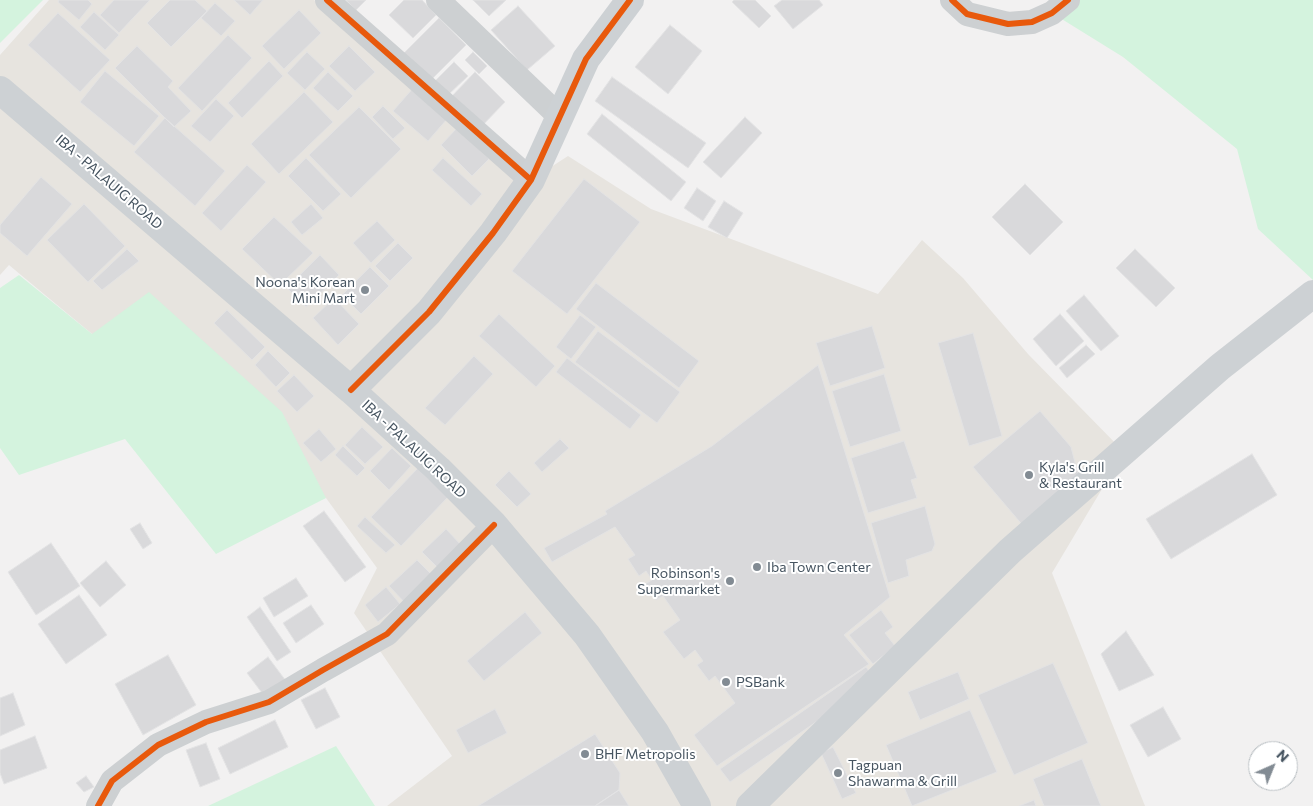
<!DOCTYPE html>
<style>
body{margin:0}
#map{position:relative;width:1313px;height:806px;overflow:hidden;background:#f2f1f1;font-family:Commissioner,sans-serif}
canvas{display:block}
.north{position:absolute;left:1248px;top:741px;width:50px;height:50px;box-sizing:border-box;background:#fff;border:1px solid #b5bbbf;border-radius:50%;rotate:44deg;font-size:14px;font-weight:700;line-height:20px;text-align:center;color:#465460}
.north::after{content:'';display:block;margin:auto;width:18px;height:22px;background:#828b93;clip-path:polygon(50% 0,100% 100%,50% 72%,0 100%)}
</style>
<div id="map">
<canvas width="1313" height="806"></canvas>
<div class="north">N</div>
</div>
<script>
const c = document.querySelector('canvas').getContext('2d');
c.lineJoin = 'round';
function fill(path, color) { c.fillStyle = color; c.fill(path, 'evenodd'); }
const toPath = rows => new Path2D(rows.map(r => 'M' + r).join(''));
function stroke(path, color, width, dash) { c.strokeStyle = color; c.lineWidth = width; c.lineCap = dash ? 'butt' : 'round'; c.setLineDash(dash || []); c.stroke(path); }
function label(font, color, halo, rows, align = 'center') {
  c.font = font + ' Commissioner,sans-serif'; c.lineWidth = 4; c.setLineDash([]); c.textBaseline = 'middle'; c.strokeStyle = halo; c.fillStyle = color; for (const [text, x, y, turn = 0] of rows) {
    c.save(); c.translate(x, y); c.rotate((+turn || 0) * Math.PI / 180); c.textAlign = isNaN(turn) ? turn : align; if (halo) c.strokeText(text, 0, 0); c.fillText(text, 0, 0); c.restore();
  }
}
fill(toPath([
 [49,0,314,0,531,180,568,156,651,209,878,294,922,240,963,278,1028,354,1124,452,1052,573,1145,806,387,806,452,756,354,613,377,568,326,498,92,334,9,265,0,275,0,55]
]), '#e7e4df');
fill(toPath([
 [0,0,43,0,0,43],
 [1067,0,1313,0,1313,280,1258,229,1237,149,1123,57,1052,13],
 [19,275,92,334,149,292,282,412,326,498,216,554,125,439,19,475,0,448,0,288],
 [336,746,375,806,208,806]
]), '#d4f3de');
const building = toPath([
 [59,0,88,0,92,4,79,20,58,2,59,0],
 [114,0,150,0,119,33,100,15,114,0],
 [170,0,195,0,207,11,171,47,147,23,170,0],
 [234,0,263,0,250,15,234,0],
 [346,0,366,0,356,10,346,0],
 [404,0,422,0,436,15,413,38,389,15,404,0],
 [473,0,506,0,489,16,473,0],
 [734,0,755,0,771,16,759,28,732,2,734,0],
 [782,0,819,0,823,5,793,29,774,6,782,0],
 [215,3,235,21,221,36,201,18,215,3],
 [518,6,555,46,527,70,491,30,518,6],
 [299,10,321,33,284,69,262,46,299,10],
 [94,12,119,35,105,50,80,27,94,12],
 [58,13,110,60,80,92,28,45,58,13],
 [439,18,466,45,431,80,404,53,439,18],
 [670,25,702,51,668,94,635,67,670,25],
 [228,35,252,58,202,111,178,88,228,35],
 [137,46,173,81,168,87,191,111,174,127,115,68,137,46],
 [349,46,375,72,355,91,329,66,349,46],
 [307,52,325,69,305,90,287,73,307,52],
 [473,52,487,66,479,74,465,60,473,52],
 [269,61,283,76,242,118,228,103,269,61],
 [454,62,468,76,447,96,434,82,454,62],
 [105,71,159,116,134,146,80,102,105,71],
 [328,72,353,96,338,111,313,88,328,72],
 [475,72,505,102,480,128,450,98,475,72],
 [612,77,706,143,688,168,595,101,612,77],
 [414,87,448,118,428,141,393,111,414,87],
 [304,92,333,122,279,174,251,144,304,92],
 [216,99,234,116,210,142,191,126,216,99],
 [383,106,405,128,393,139,372,117,383,106],
 [359,107,401,149,351,198,309,155,359,107],
 [602,114,686,182,671,201,587,134,602,114],
 [745,117,762,133,721,178,703,162,745,117],
 [165,118,225,171,195,206,134,152,165,118],
 [457,128,489,159,472,176,441,145,457,128],
 [306,158,341,194,323,211,288,176,306,158],
 [443,158,482,194,471,206,432,170,443,158],
 [247,165,266,182,221,231,202,213,247,165],
 [41,177,72,204,27,256,0,233,0,225,41,177],
 [584,179,640,222,567,314,512,271,584,179],
 [1025,184,1063,222,1030,255,992,217,1025,184],
 [697,188,716,201,703,221,684,208,697,188],
 [724,201,743,213,727,238,708,227,724,201],
 [84,204,125,246,88,282,47,240,84,204],
 [311,204,323,218,302,235,291,222,311,204],
 [274,217,313,253,280,285,242,249,274,217],
 [377,221,395,240,371,263,353,243,377,221],
 [398,243,413,258,390,281,375,266,398,243],
 [127,249,139,261,102,290,93,281,127,249],
 [1135,249,1175,288,1156,307,1116,268,1135,249],
 [320,255,339,275,306,307,287,288,320,255],
 [370,267,389,286,361,314,342,295,370,267],
 [596,283,699,361,679,388,576,309,596,283],
 [1084,295,1119,336,1101,351,1066,311,1084,295],
 [334,298,359,324,338,345,313,318,334,298],
 [227,310,265,347,252,360,214,323,227,310],
 [499,314,555,366,536,387,479,336,499,314],
 [1060,314,1084,341,1056,366,1033,339,1060,314],
 [580,315,596,327,571,359,556,347,580,315],
 [872,326,885,368,830,386,816,343,872,326],
 [598,331,680,392,657,423,575,362,598,331],
 [973,333,1002,436,969,446,938,343,973,333],
 [1086,345,1095,354,1067,378,1059,368,1086,345],
 [268,351,290,373,276,387,255,365,268,351],
 [474,356,493,374,445,425,425,408,474,356],
 [567,358,641,415,630,429,556,372,567,358],
 [818,365,890,597,844,635,869,664,717,766,694,735,735,703,715,676,709,681,697,665,703,661,695,650,684,659,663,632,680,620,663,596,656,600,645,584,652,580,646,571,639,576,628,559,635,555,615,527,552,562,544,548,607,514,605,511,712,446,818,365],
 [884,374,901,431,850,447,832,391,884,374],
 [294,375,314,396,297,412,277,391,294,375],
 [1040,411,1071,447,1080,482,1025,528,973,467,1040,411],
 [362,427,383,447,365,464,345,445,362,427],
 [319,429,336,449,321,462,303,443,319,429],
 [560,439,569,448,542,472,534,463,560,439],
 [904,441,917,478,911,480,917,498,868,513,851,458,904,441],
 [343,446,365,468,357,476,335,455,343,446],
 [392,448,411,466,389,490,370,471,392,448],
 [1252,454,1277,495,1171,559,1146,519,1252,454],
 [418,468,448,497,401,546,371,517,418,468],
 [509,471,531,494,517,507,495,485,509,471],
 [925,506,935,544,932,551,906,560,909,576,888,583,871,523,925,506],
 [324,511,366,567,345,582,303,526,324,511],
 [365,517,395,545,386,553,357,526,365,517],
 [140,523,152,543,143,549,130,529,140,523],
 [446,529,462,546,439,569,422,552,446,529],
 [51,543,80,586,36,615,8,572,51,543],
 [417,560,435,578,407,605,389,586,417,560],
 [106,561,126,585,100,607,80,583,106,561],
 [296,578,308,596,274,617,263,598,296,578],
 [386,587,400,604,378,622,365,605,386,587],
 [79,595,107,635,66,664,38,624,79,595],
 [311,605,324,624,296,643,283,623,311,605],
 [260,607,291,652,277,661,247,617,260,607],
 [881,610,893,627,885,633,895,646,873,664,849,635,881,610],
 [525,612,542,633,484,681,467,661,525,612],
 [1126,631,1154,675,1119,691,1101,654,1126,631],
 [168,655,196,705,143,735,115,684,168,655],
 [268,657,286,681,265,697,247,673,268,657],
 [1053,663,1088,743,1014,775,978,695,1053,663],
 [866,667,876,680,730,782,720,769,866,667],
 [958,672,969,699,920,720,908,692,958,672],
 [325,688,340,717,316,729,301,700,325,688],
 [13,693,25,725,0,736,0,698,13,693],
 [1163,707,1181,739,1148,757,1130,725,1163,707],
 [495,709,507,733,468,753,456,730,495,709],
 [970,710,997,772,912,806,886,745,970,710],
 [275,720,288,747,230,774,218,748,275,720],
 [595,734,620,773,619,790,595,806,478,806,595,734],
 [35,736,47,768,4,784,0,773,0,750,35,736],
 [206,743,220,779,200,787,186,750,206,743],
 [833,747,856,793,842,799,821,753,833,747],
 [1082,759,1101,806,1044,806,1033,779,1082,759],
 [86,776,94,787,84,792,76,783,86,776],
 [619,790,629,806,595,806,619,790],
 [1034,800,1036,806,1019,806,1034,800]
]);
fill(building, '#d9d9db');
stroke(building, '#e3e3e4', 1);
stroke(toPath([
 [327,0,531,180],
 [438,0,559,116],
 [952,0,967,14,1008,24,1032,22,1052,13,1068,0],
 [98,806,112,781,158,745,206,722,269,702,323,670,387,634,494,525]
]), '#cdd0d2', 24);
stroke(toPath([
 [0,90,351,390,438,469,494,525,587,635,655,732,697,806],
 [351,390,429,312,493,233,531,180,586,59,630,0],
 [750,806,1010,551,1220,367,1313,294]
]), '#cdd1d4', 28);
stroke(toPath([
 [327,0,531,180],
 [952,0,967,14,1008,24,1032,22,1052,13,1068,0],
 [351,390,429,312,493,233,531,180,586,59,630,0],
 [98,806,112,781,158,745,206,722,269,702,323,670,387,634,494,525]
]), '#e8590c', 6);
for (const [x, y, r, color] of [
 [365,290,5,"#828b93"],
 [1029,475,5,"#828b93"],
 [757,567,5,"#828b93"],
 [730,581,5,"#828b93"],
 [726,682,5,"#828b93"],
 [585,754,5,"#828b93"],
 [838,773,5,"#828b93"]
]) { const dot = new Path2D(); dot.arc(x, y, r, 0, 2 * Math.PI); c.fillStyle = color; c.fill(dot); stroke(dot, '#fff', 2); }
label('14px', '#465460', '#fff', [
 ["IBA - PALAUIG ROAD",109,182,41],
 ["IBA - PALAUIG ROAD",414,449,43]
]);
label('14px', '#465460', '#fff', [
 ["Noona's Korean",355,282,"right"],
 ["Mini Mart",355,298,"right"],
 ["Kyla's Grill",1039,467],
 ["& Restaurant",1039,483],
 ["Iba Town Center",767,567],
 ["Robinson's",720,573,"right"],
 ["Supermarket",720,589,"right"],
 ["PSBank",736,682],
 ["BHF Metropolis",595,754],
 ["Tagpuan",848,765],
 ["Shawarma & Grill",848,781]
], 'left');
</script>
